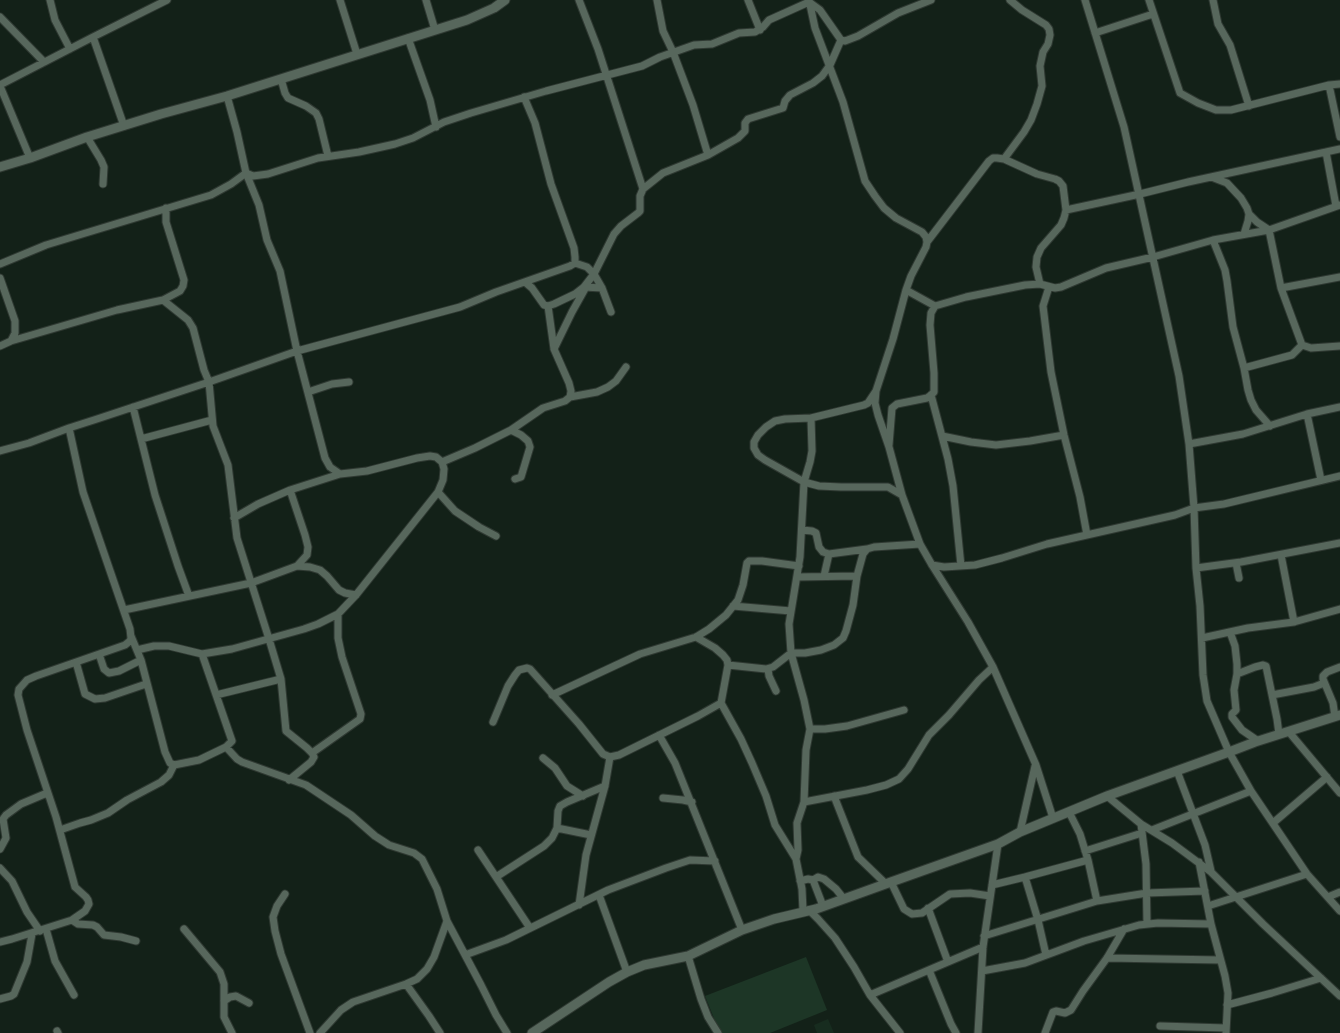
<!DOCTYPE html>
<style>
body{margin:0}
canvas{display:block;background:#132118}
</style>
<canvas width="1340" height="1033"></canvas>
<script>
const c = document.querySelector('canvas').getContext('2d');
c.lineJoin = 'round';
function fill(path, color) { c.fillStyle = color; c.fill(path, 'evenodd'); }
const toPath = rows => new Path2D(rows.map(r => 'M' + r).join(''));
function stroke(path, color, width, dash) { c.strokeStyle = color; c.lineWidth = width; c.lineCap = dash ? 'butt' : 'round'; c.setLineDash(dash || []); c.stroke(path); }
fill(toPath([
 [828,1019,834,1033,817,1033,814,1025]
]), '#172c1f');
fill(toPath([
 [806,957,827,1010,770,1033,720,1033,705,996]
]), '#1d3626');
const minor = toPath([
 [50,0,55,20,70,49],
 [340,0,357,54],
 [426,0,435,30],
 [579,0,598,49,643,189],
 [657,0,663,31,673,52,693,105,708,155],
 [748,0,760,30],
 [809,0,815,28,843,102,865,181,875,196,884,208,896,218,922,232,926,237,927,242,926,247,911,276,906,290,893,339,876,391,875,403,878,415,889,447,902,495,920,544,932,565,968,622,993,667,1036,765,1053,818],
 [1085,0,1124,127,1179,376,1189,444,1194,508,1196,568,1200,606,1203,675,1207,701,1229,752,1251,791,1307,874,1340,911],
 [1149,0,1180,93,1198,103,1216,110,1231,110,1329,85,1340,84],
 [1213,0,1218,24,1230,45,1249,106],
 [0,17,44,62],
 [1095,33,1153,14],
 [93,37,124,126],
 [408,38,430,100,436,127],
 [281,79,285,93,288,98,306,106,316,113,319,119,328,156],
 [0,85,93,37,167,0],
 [1329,85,1340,137],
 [0,86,30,158],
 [87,137,101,160,104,167,103,184],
 [1326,152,1336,206],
 [1004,159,1024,132,1031,120,1037,104,1042,86,1040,66,1043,52,1048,44,1050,35,1049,29,1046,25,1022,10,1010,0],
 [1214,178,1227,183,1241,198,1247,208,1249,214,1248,221,1244,234],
 [1066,210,1140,194,1188,182,1340,149],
 [1249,214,1257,222,1269,230,1281,288,1302,345,1311,348,1340,346],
 [1213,240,1225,270,1227,281,1233,327,1244,368,1248,390,1251,400,1256,410,1270,426],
 [927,242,989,161,993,158,997,158,1004,159,1037,174,1055,179,1059,181,1063,186,1066,210,1064,218,1061,225,1041,248,1037,257,1036,267,1040,284],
 [575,263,587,267,594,274,602,288,611,312],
 [0,264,46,245,211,195,231,184,246,173,253,176,268,174,318,158,359,152,395,144,413,138,444,122,471,113,546,91,642,66,660,57,694,45,712,44,739,33,755,32,763,27,769,20,809,2,820,10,841,40,845,41,858,36,898,13,931,0],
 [0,278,15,321,15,333,11,341,0,346],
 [525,282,532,288,544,305,548,306,554,304,575,294,584,287,594,274,614,234,621,226,638,213,640,211,640,196,643,189,663,173,708,155,738,138,745,131,745,123,748,119,783,108,785,101,790,95,813,83,822,76,830,65,841,40],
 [584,287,602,288],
 [1049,287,1043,306,1051,372,1064,435,1080,497,1087,535],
 [1281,288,1340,277],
 [906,290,935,306],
 [163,300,188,320,193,328,204,370,209,382,213,426,228,465,237,538,269,639,281,679,286,731,307,748,312,753,314,757,311,762,289,780],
 [11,341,117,310,163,300,180,291,183,286,184,280,166,222,166,208],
 [554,349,572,312,586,287],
 [1244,368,1292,355,1302,345],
 [876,391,868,403,864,405,811,418,785,419,775,421,766,427,758,435,754,442,754,448,758,455,765,460,804,482,819,486,841,487,888,487,902,495],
 [308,392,332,384,349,382],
 [931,395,948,459,953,486,961,566],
 [570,397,597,392,608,387,616,381,626,367],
 [133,407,155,495,178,566,189,596],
 [1307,414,1321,480],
 [511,430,521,435,528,441,530,447,521,477,515,479],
 [942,436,971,442,996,445,1030,441,1064,435],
 [141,439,212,420],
 [1189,444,1243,434,1307,414,1340,407],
 [889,445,892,408,897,404,927,398,931,395,934,392,934,373,930,325,931,313,935,306,966,297,1025,285,1040,284,1055,288,1061,287,1106,268,1153,257,1213,240,1269,230,1340,205],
 [0,451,29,443,69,428,97,419,209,382,297,351,460,307,496,292,570,266,575,263,575,257,574,248,551,184,535,123,524,97],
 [442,462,475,448,511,430,543,408,565,401,570,397,571,391,569,383,554,349,548,306],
 [438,492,455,511,479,527,496,536],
 [234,518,258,504,290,490,340,474],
 [802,530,812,531,816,533,819,547,823,552,829,554,867,549],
 [1281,555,1294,622],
 [1236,563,1239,578],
 [932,565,944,567,975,565,1002,558,1047,544,1175,515,1194,508,1224,504,1340,476],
 [297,566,310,567,320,570,327,576,339,590,345,593,356,595],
 [1196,568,1241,562,1340,543],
 [824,576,829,554],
 [797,577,857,576],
 [733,606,791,611],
 [124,610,251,583,297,566,307,555,308,547,305,535,290,490],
 [1230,632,1235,646,1237,664,1237,674,1234,690,1236,710,1232,714,1232,717,1242,730,1258,741],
 [131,636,141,660,165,752,170,763,174,765,199,760,226,747,232,741,202,654],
 [1202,638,1248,628,1294,622,1340,609],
 [137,650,154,646,169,646,202,654,232,649,304,629,318,624,338,614,356,595,438,492,443,480,444,469,442,462,436,457,430,456,417,458,367,471,340,474,330,467,325,458,297,351,280,271,267,240,259,205,246,173,237,132,227,96],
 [99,654,104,669,109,673,119,671,141,660],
 [76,662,85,694,95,699,105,698,146,684],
 [728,665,766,669,773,667,791,653,805,653,821,650,834,645,843,638,846,631,853,605,857,576,863,554,867,549,874,547,920,544],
 [768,669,769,676,776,691],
 [1237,674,1255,667,1263,665,1266,666,1277,719,1279,734],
 [216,695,281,679],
 [552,695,640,654,696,637,709,629,726,615,738,600,743,585,747,563,749,561,762,561,799,566],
 [1272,695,1314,687,1324,683],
 [721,703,741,739,752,763,766,796,775,825,796,859,802,889,803,911],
 [1335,717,1333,703,1323,679,1323,676,1327,672,1340,667],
 [493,722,508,686,515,675,519,670,527,668,530,669,579,724,603,754,610,757,619,755,698,716,721,703,728,665,727,660,723,655,715,648,696,637],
 [810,729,825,729,847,726,904,710],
 [1289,732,1340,793],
 [659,735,675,763,742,930],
 [226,747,237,759,242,762,306,785,351,815,375,836,389,845,414,853,422,859,437,889,447,921,481,985,496,1015,507,1033],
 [312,753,360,719,361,714,342,657,338,638,338,614],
 [543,758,555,768,567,786,583,796],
 [1177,771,1205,845,1211,871],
 [834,796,858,857,886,884],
 [1107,796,1141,824,1172,843,1211,872,1263,924,1340,996],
 [663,798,683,800,692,802],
 [804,802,867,790,886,785,899,779,908,769,929,735,949,715,979,680,993,667],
 [1069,812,1080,834,1088,860,1097,901],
 [1273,823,1327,777],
 [1141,824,1146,864,1147,924],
 [557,828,591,835],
 [60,830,80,823,91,820,108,813,127,800,161,782,169,775,174,765],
 [1152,830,1251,791],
 [1020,832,1035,766],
 [0,849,6,838,3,819,6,815,21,804,47,793],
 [478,850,530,928],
 [1085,851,1142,833],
 [796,859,798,850,797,823,804,802,806,750,810,729,804,700,791,653,789,624,800,557,804,482,810,462,812,451,811,418],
 [1199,862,1211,924,1225,976,1228,993,1226,1033],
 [0,868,12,881,27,912,40,931],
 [496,877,544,846,552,838,557,828,558,811,560,806,567,802,605,786],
 [1025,877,1038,920,1046,955],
 [813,880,818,877,824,879,836,889,844,899],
 [800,881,808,879,813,880,823,906],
 [891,882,904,909,912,914,922,913,950,894,970,893,990,896],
 [992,885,1025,877,1088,860],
 [285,894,277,906,273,917,275,931,281,954,310,1033],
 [599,895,627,972],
 [1328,897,1340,892],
 [579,905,586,855,605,786,610,757],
 [1208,906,1307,874],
 [928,908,948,962],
 [809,910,818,919,835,938,854,967,870,995,900,1033],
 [72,920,78,924,93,925,97,927,104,935,121,937,136,941],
 [46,929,55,961,74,995],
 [184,929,220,972,224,984,224,1017,232,1033],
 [984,936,1097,901,1147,893,1205,891],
 [0,942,12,939,72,920,85,911,89,904,88,900,86,897,75,887,56,817,27,730,18,695,19,689,27,680,36,676,125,645,130,641,131,638,130,629,83,492,69,428],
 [465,955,506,940,608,890,666,868,690,860,715,861],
 [688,956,701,999,708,1017,718,1033],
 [1107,958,1220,960],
 [929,970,951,1024,956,1033],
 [982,971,1025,963,1084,941,1139,925,1158,923,1211,924],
 [406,984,429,1016,440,1033],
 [870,995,983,947],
 [0,999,11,996,14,994,27,962,32,934],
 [224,1001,230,997,236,996,249,1003],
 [1227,1005,1272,993,1321,978],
 [1160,1026,1226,1028],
 [57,1031,58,1033],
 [320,1033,341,1010,353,1002,406,984,417,979,427,969,434,957,447,921],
 [978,1033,983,947,998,844],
 [1045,1033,1053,1012,1056,1011,1065,1013,1071,1010,1083,991,1107,958,1124,929]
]);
const tertiary = toPath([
 [0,167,30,158,87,137,161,114,227,96,467,20,494,8,505,0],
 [532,1033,609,982,627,972,644,965,688,956,742,930,774,919,816,909,891,882,998,844,1020,832,1107,796,1229,752,1255,742,1340,715]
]);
stroke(minor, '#2f3932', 9);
stroke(tertiary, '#2f3932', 11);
stroke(minor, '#57675c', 7);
stroke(tertiary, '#57675c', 9);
</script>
